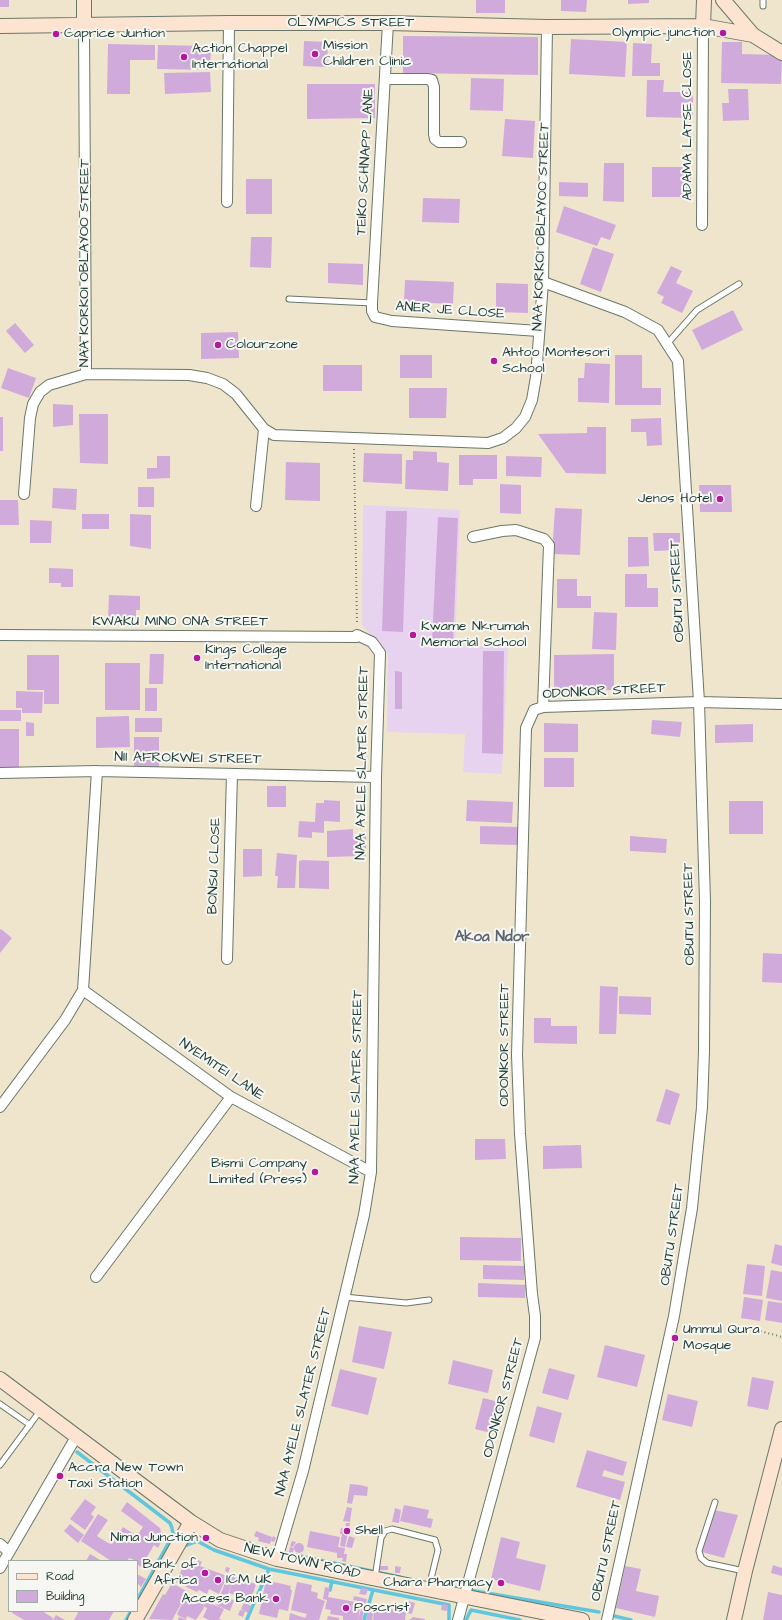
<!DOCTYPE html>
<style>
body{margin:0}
#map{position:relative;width:782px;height:1620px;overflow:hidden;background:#efe5cc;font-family:"Architects Daughter",sans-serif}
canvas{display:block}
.legend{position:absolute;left:8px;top:1560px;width:130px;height:52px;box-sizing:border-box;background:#f6f6f2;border:1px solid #a0aca6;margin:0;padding:5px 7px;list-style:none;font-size:12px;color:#1f3d34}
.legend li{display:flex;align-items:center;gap:8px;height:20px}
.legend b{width:20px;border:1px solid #a0aca6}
</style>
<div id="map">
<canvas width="782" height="1620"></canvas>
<ul class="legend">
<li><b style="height:5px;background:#fde4d1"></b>Road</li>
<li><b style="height:11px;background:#d1aadc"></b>Building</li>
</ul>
</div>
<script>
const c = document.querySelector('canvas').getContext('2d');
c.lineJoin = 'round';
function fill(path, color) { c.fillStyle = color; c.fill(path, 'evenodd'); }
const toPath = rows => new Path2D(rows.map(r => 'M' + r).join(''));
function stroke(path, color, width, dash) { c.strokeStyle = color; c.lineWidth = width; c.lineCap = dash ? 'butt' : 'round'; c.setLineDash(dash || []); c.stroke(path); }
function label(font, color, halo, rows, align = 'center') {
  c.font = font + ' "Architects Daughter",sans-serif'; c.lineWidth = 4; c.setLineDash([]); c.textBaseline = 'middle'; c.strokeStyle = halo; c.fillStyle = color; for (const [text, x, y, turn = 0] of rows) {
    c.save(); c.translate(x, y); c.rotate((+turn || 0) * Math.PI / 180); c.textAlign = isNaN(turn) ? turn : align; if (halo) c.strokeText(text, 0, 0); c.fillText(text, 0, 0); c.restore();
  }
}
fill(toPath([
 [363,505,460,510,455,645,508,647,502,774,463,772,465,734,387,732,388,654,362,625]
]), '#e7d2ef');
stroke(toPath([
 [77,1452,170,1523,172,1528,173,1534,169,1542,137,1600],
 [184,1546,197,1541,214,1550,269,1569,449,1605,449,1620],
 [281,1552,400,1577],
 [451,1587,599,1612],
 [330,1590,332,1581],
 [614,1616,631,1620],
 [247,1619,269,1569],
 [126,1620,131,1611],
 [364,1620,373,1590],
 [466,1620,471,1610,520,1620]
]), '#60c6de', 3.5);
fill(toPath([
 [0,0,9,0,9,7,0,7],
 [476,0,505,0,505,13,476,13],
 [561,0,587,0,586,12,561,11],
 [628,0,649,0,649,3,628,4],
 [403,36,538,37,538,75,403,73],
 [571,39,627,42,625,77,569,74],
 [304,41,328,42,327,67,303,66],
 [722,42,742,42,742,54,782,55,781,84,721,83],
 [633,43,652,44,651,63,660,63,660,76,632,76],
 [108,44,155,45,155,60,130,60,130,94,107,94],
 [158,45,211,46,210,70,157,69],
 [210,72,211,92,165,94,164,73],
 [471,78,504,79,503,111,470,110],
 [647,80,664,80,663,92,693,92,693,118,646,117],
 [307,84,375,84,375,118,307,119],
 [728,89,748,89,749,120,723,121,722,103,729,103],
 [505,119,535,121,533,158,502,156],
 [604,163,624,163,624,202,603,201],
 [652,167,691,167,691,197,652,197],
 [246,179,272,179,272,214,246,214],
 [559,182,588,183,588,197,559,196],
 [423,198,460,199,459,223,422,222],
 [564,206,616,225,610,240,601,237,597,246,556,232],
 [251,237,272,237,271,268,250,267],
 [593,247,614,254,601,292,580,284],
 [328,263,363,264,363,285,328,283],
 [671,266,682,271,676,283,693,291,682,313,661,303,664,297,657,293],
 [405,280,454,282,453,304,404,302],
 [496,283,528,284,528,313,496,312],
 [733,310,743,330,702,350,692,330],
 [15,323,34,345,25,353,6,331],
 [238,332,239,358,201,359,201,333],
 [400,355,432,355,432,378,400,378],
 [615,355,642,355,642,388,661,388,661,405,615,405],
 [585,363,610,364,609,403,578,402,578,378,584,378],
 [323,365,362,365,362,391,323,391],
 [8,368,36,378,29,398,1,388],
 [409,388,447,388,446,418,409,418],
 [53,404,73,405,73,425,53,427],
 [79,414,108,414,108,464,80,463],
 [0,417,3,417,3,451,0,451],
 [661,418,662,445,647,446,646,432,631,432,631,419],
 [587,427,606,427,606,474,566,473,538,434,587,433],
 [413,451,437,452,437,462,449,463,448,491,405,489,406,460,413,460],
 [364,453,402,454,402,484,363,482],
 [459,455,497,455,497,479,473,479,473,485,459,485],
 [157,456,170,456,170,478,147,479,147,468,157,468],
 [506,456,542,457,541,477,506,476],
 [286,462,320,463,320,501,285,500],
 [500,484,521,485,521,514,500,513],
 [699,485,731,485,732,512,700,512],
 [138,487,154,487,154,507,138,507],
 [53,488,77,489,76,510,52,508],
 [0,500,18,500,19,525,0,525],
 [555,508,582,509,580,555,552,554],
 [386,511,407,511,403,632,382,631],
 [82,514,109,514,109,529,82,529],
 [130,514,151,515,151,549,130,546],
 [438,517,458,518,453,643,432,642],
 [30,520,52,521,51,543,30,543],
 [653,533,680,533,680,550,654,551],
 [628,537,648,537,649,566,628,567],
 [49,568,73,569,73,587,61,587,61,583,49,583],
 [625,574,647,574,647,588,658,588,658,607,625,607],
 [557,579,577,579,577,596,591,596,591,608,557,608],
 [109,595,140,596,140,610,136,610,136,619,108,619],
 [594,612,617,613,616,650,592,649],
 [483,651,504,651,503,754,482,753],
 [150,654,164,654,163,684,149,684],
 [614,654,614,690,554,690,554,655],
 [27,655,59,655,59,704,44,704,44,690,27,690],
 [105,663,140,663,140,710,105,710],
 [395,671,402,672,402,709,395,709],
 [145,688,157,688,157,711,145,711],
 [16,691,43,692,42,713,22,713,22,708,16,708],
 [0,710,21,710,21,721,0,721],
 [129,716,130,747,96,748,96,717],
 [135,718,162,718,162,732,135,732],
 [652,720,682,722,680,737,651,734],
 [26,722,34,723,34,736,26,736],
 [544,723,578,724,578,752,544,752],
 [753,724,753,742,715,743,715,725],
 [0,729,19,729,19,768,0,767],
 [134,737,159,737,159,767,134,767],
 [544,758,574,758,574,787,544,787],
 [267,786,286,786,286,807,267,807],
 [324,800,340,801,340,822,324,821,324,833,312,832,312,838,298,837,299,821,315,822,316,803,324,803],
 [467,800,513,802,512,823,466,821],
 [729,801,763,801,763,834,729,834],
 [480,826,519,827,519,845,480,844],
 [353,829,353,836,366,836,366,856,327,857,327,831],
 [630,836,667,839,666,853,630,851],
 [243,849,262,849,262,876,243,877],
 [277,853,297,855,295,888,277,888,278,876,275,876],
 [303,860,329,861,329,889,299,888,299,861],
 [1,929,12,938,0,953,0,930],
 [763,953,782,954,782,983,762,982],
 [600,986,618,987,616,1034,599,1034],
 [619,996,651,997,651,1015,619,1014],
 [534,1018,551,1018,551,1026,577,1026,577,1044,534,1043],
 [666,1089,680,1094,670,1125,656,1121],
 [475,1139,505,1139,506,1159,475,1160],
 [581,1145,582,1168,543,1169,543,1146],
 [460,1237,521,1238,521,1261,460,1260],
 [775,1244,782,1246,782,1266,771,1263],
 [747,1264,765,1266,762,1296,743,1294],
 [483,1265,525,1266,524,1280,483,1279],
 [771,1270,782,1272,782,1301,766,1298],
 [478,1283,526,1285,525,1298,478,1297],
 [744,1297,763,1300,760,1321,741,1318],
 [768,1301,782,1303,782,1323,765,1320],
 [359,1326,392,1332,384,1369,352,1362],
 [605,1345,645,1355,637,1387,597,1377],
 [453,1360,493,1370,488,1393,448,1384],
 [549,1368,575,1375,568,1400,542,1393],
 [340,1369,377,1378,368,1415,331,1406],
 [752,1377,774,1381,768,1410,747,1406],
 [668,1394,698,1401,692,1427,662,1420],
 [483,1398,503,1403,495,1434,475,1429],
 [537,1406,562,1413,554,1443,529,1436],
 [587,1450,627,1462,623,1476,604,1470,602,1476,625,1482,620,1500,576,1487],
 [350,1484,360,1485,359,1493,360,1485,368,1487,367,1496,354,1495,352,1504,347,1503],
 [85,1499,96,1507,91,1514,94,1517,85,1530,70,1519],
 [127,1502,160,1528,162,1535,162,1540,158,1548,154,1545,141,1567,137,1564,137,1561,129,1558,127,1561,111,1561,81,1541,98,1514,108,1520,97,1536,108,1543,112,1544,123,1527,137,1536,143,1527,121,1511],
 [404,1505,429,1510,427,1518,433,1519,431,1528,400,1521],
 [347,1507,352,1508,350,1522,343,1521],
 [395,1508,401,1510,399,1523,392,1522],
 [714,1510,738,1515,724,1558,702,1552],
 [346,1523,350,1523,345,1547,340,1546,342,1534,340,1534,341,1528,345,1529],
 [70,1524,84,1535,78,1543,64,1531],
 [256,1531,272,1537,270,1544,258,1541,259,1538,254,1536],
 [310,1531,340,1537,338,1547,345,1548,344,1554,347,1554,346,1562,342,1561,343,1558,337,1558,337,1553,307,1547],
 [273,1536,276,1538,274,1542,271,1541],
 [349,1536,355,1538,352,1548,346,1547],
 [501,1537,520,1542,516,1558,546,1565,540,1591,491,1579],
 [292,1541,296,1542,293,1547,290,1546],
 '294 1548a5 5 0 1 1 10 0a5 5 0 1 1-10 0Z',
 [290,1547,294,1548,293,1552,289,1552],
 [90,1554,102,1561,86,1561],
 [196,1559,202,1562,200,1566,227,1576,219,1594,209,1589,207,1594,199,1590,197,1592,176,1582,184,1564,192,1568],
 [773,1565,782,1568,782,1576,771,1573],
 [380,1566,388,1566,388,1570,380,1570],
 [395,1566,401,1567,400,1573,395,1573],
 [625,1566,641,1569,636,1591,659,1596,655,1617,616,1608],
 [226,1567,230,1568,228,1573,225,1571],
 [137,1574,146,1579,141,1587,137,1583],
 [229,1574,256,1584,251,1600,229,1593,233,1581,228,1594,230,1594,228,1598,234,1600,230,1611,216,1605],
 [266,1580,291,1586,290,1589,292,1590,288,1611,279,1609,277,1618,259,1614],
 [297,1582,312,1585,311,1591,318,1593,317,1598,325,1601,319,1620,289,1620,290,1613,305,1618,307,1614,291,1610],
 [172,1583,188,1592,172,1620,149,1619,163,1594,165,1595],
 [325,1587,330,1588,328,1597,361,1603,358,1620,343,1620,343,1616,330,1614,331,1610,325,1609,327,1600,323,1599],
 [361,1588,368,1589,366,1595,359,1594],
 [768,1592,782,1595,782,1620,763,1620],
 [187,1594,204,1605,205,1601,224,1609,219,1619,223,1620,209,1620,203,1617,207,1608,203,1606,204,1608,196,1620,187,1616,186,1619,179,1616,177,1614],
 [354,1596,367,1599,362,1620,358,1620,363,1602,353,1600],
 [408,1601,415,1603,412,1614,406,1613,405,1620,373,1620,374,1611,372,1620,366,1620,370,1605,405,1612],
 [244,1603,251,1606,248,1613,241,1609],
 [442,1604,448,1605,447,1611,441,1610],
 [240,1610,245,1611,243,1617,238,1615],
 [13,1611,42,1611,53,1618,52,1620,24,1620,12,1613],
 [79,1611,114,1611,109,1620,74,1620],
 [56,1615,65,1620,53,1620],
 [328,1616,339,1618,339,1620,327,1620],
 [179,1617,187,1620,178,1620],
 [413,1617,425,1619,425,1620,409,1620]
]), '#d1aadc');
const lane = toPath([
 [763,0,763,6],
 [289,299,372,303],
 [667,344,697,310,739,284],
 [344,1297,406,1303,429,1300],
 [0,1404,30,1425],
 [0,1465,40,1411],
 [715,1502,699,1551,701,1558,707,1563,744,1571],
 [375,1578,381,1538,385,1531,392,1529,435,1540,438,1550,429,1587]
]);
const street = toPath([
 [388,23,372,303,372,311,375,317,392,321,539,331],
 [84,25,86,374],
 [385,79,427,79,432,80,434,87,434,134,435,139,439,142,461,142],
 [227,202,229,23],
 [702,225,703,26],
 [543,282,625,312,658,330,678,361,699,702,705,901,704,1051,702,1107,692,1208,674,1316,607,1620],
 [24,494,30,418,33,404,40,392,49,385,86,374,189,375,207,378,223,384,236,394,264,429,274,435,488,443,503,438,516,428,525,417,532,400,536,377,543,282,547,27],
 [256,506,264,429],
 [473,537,502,531,516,530,544,539,549,545,543,707],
 [0,635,357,637,357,635,372,642,380,653,376,777,371,1172,364,1215,303,1471,277,1559],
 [0,773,97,771,376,777],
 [227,959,232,774],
 [83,990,231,1097,371,1172],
 [0,1107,65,1020,83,990,97,771],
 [96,1277,231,1097],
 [0,1544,9,1552],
 [0,1568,76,1437],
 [458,1620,535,1338,535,1316,532,1294,520,1134,517,1055,526,728,534,710,543,707,699,702,782,704]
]);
const secondary = toPath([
 [723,0,753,35,782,53],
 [84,25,84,0],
 [0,26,229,23,388,23,547,27,703,26,753,35],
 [703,26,704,0],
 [0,1379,191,1522,220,1540,277,1559,582,1620],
 [135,1620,191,1522],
 [734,1620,745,1571,782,1429]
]);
stroke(lane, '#687869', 7);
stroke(street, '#687869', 12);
stroke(secondary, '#687869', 16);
stroke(toPath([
 [354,449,357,624],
 [749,1328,782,1337]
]), '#687869', 2, [1, 3]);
stroke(lane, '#fff', 5);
stroke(street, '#fff', 10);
stroke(secondary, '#fde4d1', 14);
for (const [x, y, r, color] of [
 [723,33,4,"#b5179e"],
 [56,34,4,"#b5179e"],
 [315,54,4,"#b5179e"],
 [184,57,4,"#b5179e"],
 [218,345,4,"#b5179e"],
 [494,361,4,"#b5179e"],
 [720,499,4,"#b5179e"],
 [413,635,4,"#b5179e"],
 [197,658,4,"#b5179e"],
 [315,1172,4,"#b5179e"],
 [675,1338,4,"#b5179e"],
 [60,1476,4,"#b5179e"],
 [347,1531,4,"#b5179e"],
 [206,1538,4,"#b5179e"],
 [205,1573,4,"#b5179e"],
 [218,1580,4,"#b5179e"],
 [501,1583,4,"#b5179e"],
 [276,1599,4,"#b5179e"],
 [346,1608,4,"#b5179e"]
]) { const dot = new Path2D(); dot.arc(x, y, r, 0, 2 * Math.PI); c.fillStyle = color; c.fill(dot); stroke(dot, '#f6f6f2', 1.5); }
label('14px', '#1f3d34', '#f6f6f2', [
 ["OLYMPICS STREET",351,23],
 ["ADAMA LATSE CLOSE",688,126,-90],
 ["TEIKO SCHNAPP LANE",366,162,-87],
 ["NAA KORKOI OBLAYOO STREET",542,227,-88],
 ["NAA KORKOI OBLAYOO STREET",85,263,-90],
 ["ANER JE CLOSE",450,311,4],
 ["OBUTU STREET",678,591,-93],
 ["KWAKU MINO ONA STREET",180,622],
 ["ODONKOR STREET",604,692,-3],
 ["NII AFROKWEI STREET",188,759,1],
 ["NAA AYELE SLATER STREET",363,763,-89],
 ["BONSU CLOSE",215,866,-88],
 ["OBUTU STREET",690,914,-91],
 ["ODONKOR STREET",505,1045,-90],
 ["NYEMITEI LANE",221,1070,34],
 ["NAA AYELE SLATER STREET",357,1087,-89],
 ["OBUTU STREET",673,1235,-82],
 ["ODONKOR STREET",504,1398,-75],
 ["NAA AYELE SLATER STREET",304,1402,-76],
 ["OBUTU STREET",607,1551,-78],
 ["NEW TOWN ROAD",302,1562,13]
]);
label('14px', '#1f3d34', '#f6f6f2', [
 ["Olympic junction",715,33,"right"],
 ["Caprice Juntion",64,34],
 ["Mission",323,46],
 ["Children Clinic",323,62],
 ["Action Chappel",192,49],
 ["International",192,65],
 ["Colourzone",226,345],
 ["Ahtoo Montesori",502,353],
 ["School",502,369],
 ["Jenos Hotel",712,499,"right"],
 ["Kwame Nkrumah",421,627],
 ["Memorial School",421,643],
 ["Kings College",205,650],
 ["International",205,666],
 ["Bismi Company",307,1164,"right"],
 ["Limited (Press)",307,1180,"right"],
 ["Ummul Qura",683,1330],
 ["Mosque",683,1346],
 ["Accra New Town",68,1468],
 ["Taxi Station",68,1484],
 ["Shell",355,1531],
 ["Nima Junction",198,1538,"right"],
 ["Bank of",197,1565,"right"],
 ["Africa",197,1581,"right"],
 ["ICM UK",226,1580],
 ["Chara Pharmacy",493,1583,"right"],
 ["Access Bank",268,1599,"right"],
 ["Poscrist",354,1608]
], 'left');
label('bold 15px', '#5d636f', '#f6f6f2', [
 ["Akoa Ndor",492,938]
]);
</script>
